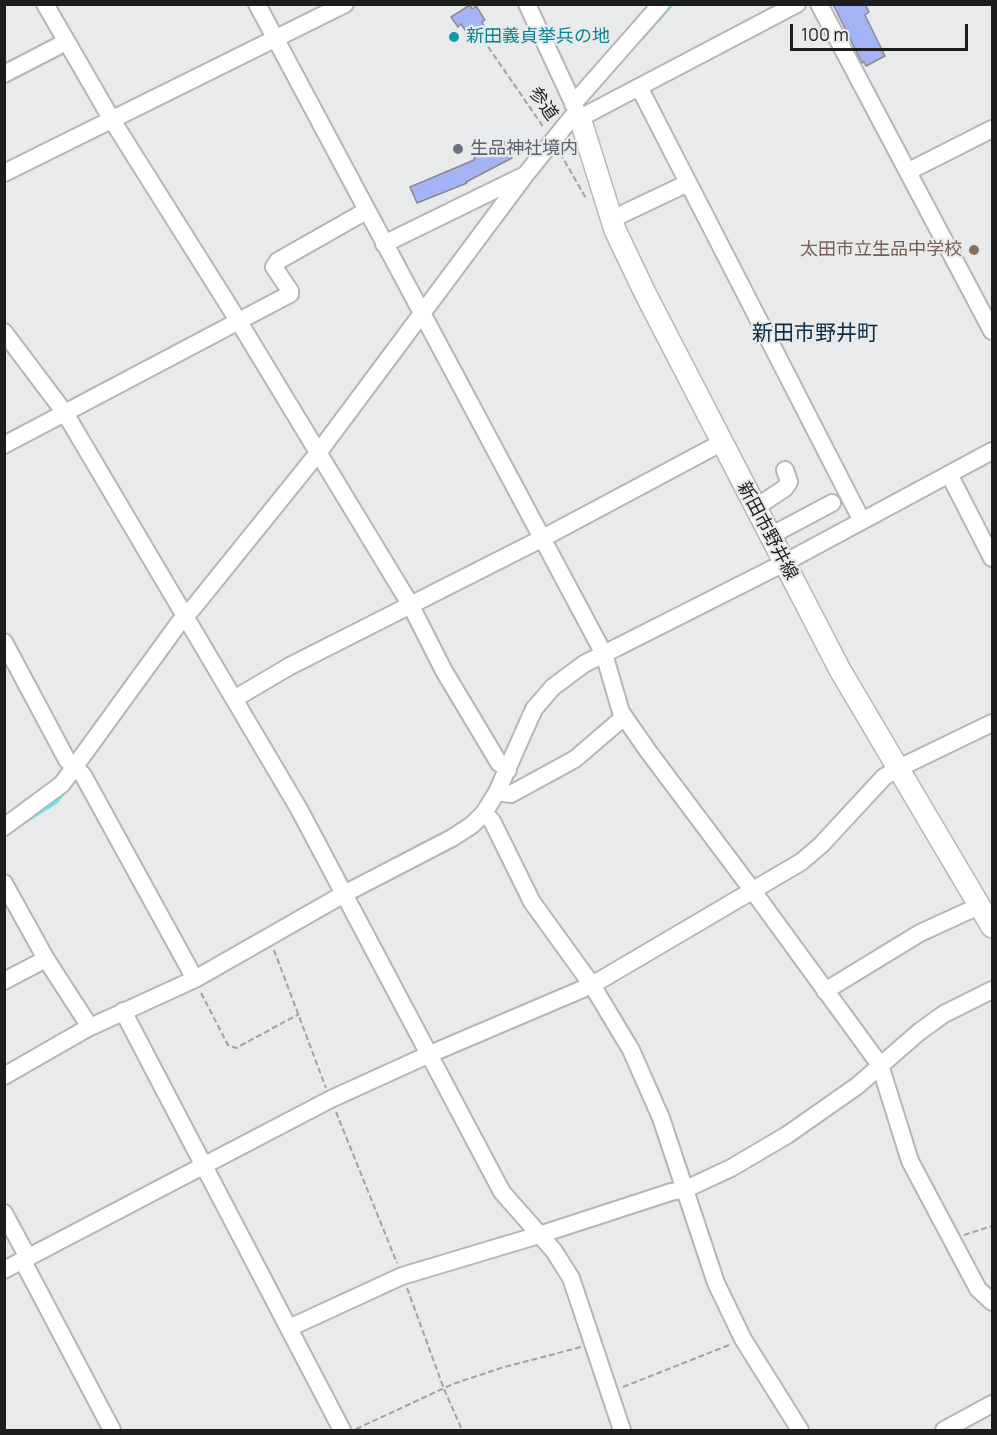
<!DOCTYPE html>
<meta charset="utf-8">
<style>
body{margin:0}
#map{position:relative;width:997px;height:1435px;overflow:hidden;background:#e9eaeb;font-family:Manrope,sans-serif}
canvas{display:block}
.frame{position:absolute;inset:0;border:6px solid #1c1d1d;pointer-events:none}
.scale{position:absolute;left:790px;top:24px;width:178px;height:27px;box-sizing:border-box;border:3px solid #1c1d1d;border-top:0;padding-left:8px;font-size:18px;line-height:21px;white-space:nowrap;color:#1c1d1d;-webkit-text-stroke:4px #e9eaeb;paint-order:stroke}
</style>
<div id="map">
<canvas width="997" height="1435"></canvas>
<div class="frame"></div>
<div class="scale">100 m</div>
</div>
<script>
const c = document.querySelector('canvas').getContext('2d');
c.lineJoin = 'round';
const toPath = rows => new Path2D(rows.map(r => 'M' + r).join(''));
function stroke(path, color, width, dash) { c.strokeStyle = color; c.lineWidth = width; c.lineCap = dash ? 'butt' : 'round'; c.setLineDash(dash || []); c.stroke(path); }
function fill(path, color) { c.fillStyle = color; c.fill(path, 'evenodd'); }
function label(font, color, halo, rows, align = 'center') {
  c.font = font + ' Manrope,"Noto Sans JP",sans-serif'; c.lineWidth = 4.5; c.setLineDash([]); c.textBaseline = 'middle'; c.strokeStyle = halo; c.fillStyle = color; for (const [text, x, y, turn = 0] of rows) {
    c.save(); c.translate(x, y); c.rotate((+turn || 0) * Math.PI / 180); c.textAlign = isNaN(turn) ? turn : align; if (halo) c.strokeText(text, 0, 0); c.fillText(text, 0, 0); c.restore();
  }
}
stroke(toPath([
 [641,39,672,4],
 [22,823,56,802,64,792]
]), '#5beced', 4);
const building = toPath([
 [833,4,865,4,869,12,865,15,885,56,866,66,864,62,862,63,833,4],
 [470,5,472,9,476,6,485,20,482,22,484,26,472,33,471,31,467,33,461,24,458,27,451,17,470,5],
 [505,142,512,158,466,182,467,183,417,203,410,187,474,160,474,158,505,142]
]);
fill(building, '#a3b3f6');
stroke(building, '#8b8b8d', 1.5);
const minor = toPath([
 [45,4,112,120,239,322,410,604,444,671,499,763,508,770],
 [257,4,604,654,621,712,648,751,753,891,880,1065,910,1161,978,1289,992,1302],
 [527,4,580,118,797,4],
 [819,4,992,331],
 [4,74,66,42],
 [639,87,862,521],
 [573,104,661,4],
 [909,171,992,129],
 [4,173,345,4],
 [612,219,688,183],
 [384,244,523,176],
 [4,332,65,413,299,809,502,1192,554,1251,571,1278,622,1430],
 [4,445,290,294,290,291,274,267,278,261,366,211],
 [949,474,992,558],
 [755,508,785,488,789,482,785,470],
 [770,536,832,503],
 [4,642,67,760,83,775,195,979],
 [234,699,290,666,543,538,721,443],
 [497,792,511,794,575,759,624,717],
 [484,813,492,821,532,902,592,985,631,1050,661,1118,716,1283,743,1339,800,1430],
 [4,827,62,784,179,623,193,608,318,453,526,174,577,111],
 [4,883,46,959,90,1027],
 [4,981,46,959],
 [825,991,920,933,979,906],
 [123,1011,342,1430],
 [4,1076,86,1029,195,979,344,894,452,838,472,825,484,813,497,792,534,709,553,687,584,664,784,563,992,451],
 [4,1213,25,1252,26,1267,112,1430],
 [4,1270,331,1099,430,1054,592,985,801,862,821,845,884,777,897,769,992,723],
 [289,1328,402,1276,539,1235,671,1192,686,1189,731,1168,787,1135,857,1086,919,1032,944,1014,992,990],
 [944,1430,992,1404]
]);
const major = toPath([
 [580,118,615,230,645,293,840,670,992,927]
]);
stroke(minor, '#b6b6b8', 20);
stroke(major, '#b6b6b8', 24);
stroke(toPath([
 [478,32,544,128],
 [560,153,587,200],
 [274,950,326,1088],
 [201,993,228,1045,236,1048,299,1014],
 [336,1112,397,1263],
 [964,1235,992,1226],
 [407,1288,444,1389,462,1430],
 [623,1387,729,1345],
 [356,1429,453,1384,501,1368,581,1347]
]), '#a1a2a3', 2, [6, 3]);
stroke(minor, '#fff', 16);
stroke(major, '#fff', 21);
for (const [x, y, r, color] of [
 [454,37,6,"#0f9aa8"],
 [458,149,6,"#6b7280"],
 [974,250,6,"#8d6e63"]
]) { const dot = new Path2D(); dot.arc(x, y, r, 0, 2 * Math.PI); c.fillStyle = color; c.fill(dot); stroke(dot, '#e9eaeb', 2); }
label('18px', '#0d838f', '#e9eaeb', [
 ["新田義貞挙兵の地",466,37]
], 'left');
label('18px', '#1c1d1d', '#e9eaeb', [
 ["参道",543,104,55],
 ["新田市野井線",767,531,62]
]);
label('18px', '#5b616d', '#e9eaeb', [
 ["生品神社境内",470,149]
], 'left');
label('18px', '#785e54', '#e9eaeb', [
 ["太田市立生品中学校",962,250]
], 'right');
label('21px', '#0b2c45', '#e9eaeb', [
 ["新田市野井町",815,334]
]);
</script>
